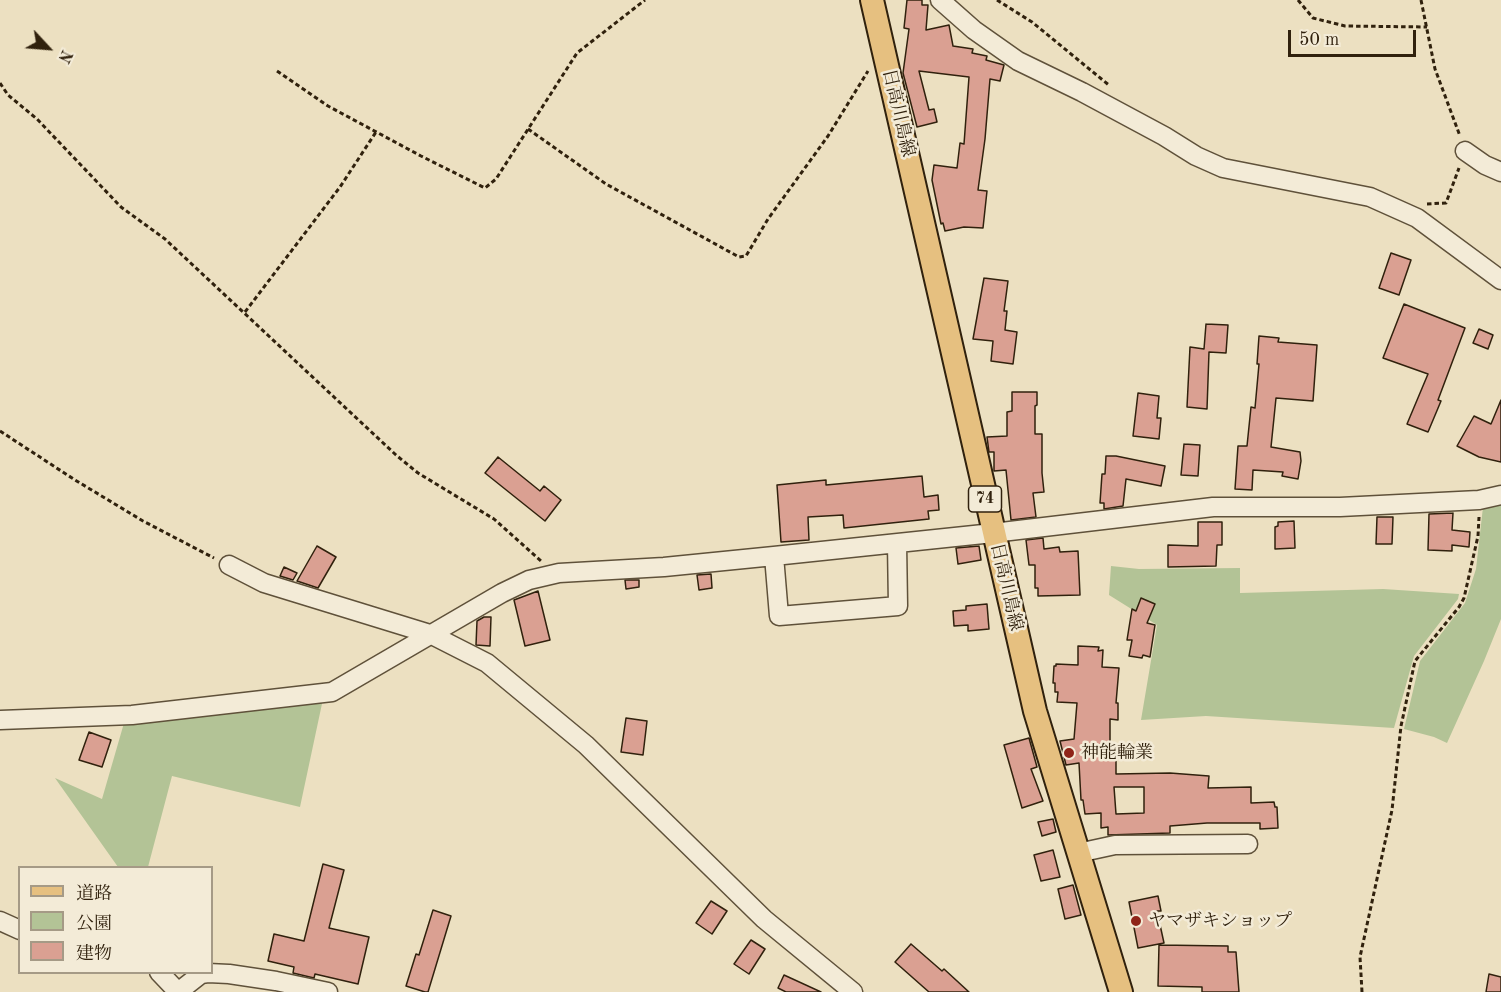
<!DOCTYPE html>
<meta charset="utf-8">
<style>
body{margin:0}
#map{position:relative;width:1501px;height:992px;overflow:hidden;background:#ece0c1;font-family:"Old Standard TT","Noto Serif JP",serif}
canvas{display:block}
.legend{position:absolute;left:18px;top:866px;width:195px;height:108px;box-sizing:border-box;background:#f3ebd7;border:2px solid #a59a86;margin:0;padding:8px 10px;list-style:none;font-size:18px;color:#30210d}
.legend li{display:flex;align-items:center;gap:12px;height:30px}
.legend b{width:30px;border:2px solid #a59a86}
.north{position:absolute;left:18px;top:18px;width:60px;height:60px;-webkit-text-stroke:4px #f3ebd7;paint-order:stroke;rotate:116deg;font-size:16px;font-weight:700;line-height:24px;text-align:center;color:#30210d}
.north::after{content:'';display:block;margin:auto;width:21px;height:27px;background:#30210d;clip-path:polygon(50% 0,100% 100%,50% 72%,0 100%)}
.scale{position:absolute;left:1288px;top:30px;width:128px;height:27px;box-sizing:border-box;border:3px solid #30210d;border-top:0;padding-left:8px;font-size:18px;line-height:21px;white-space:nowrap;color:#30210d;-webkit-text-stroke:4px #f3ebd7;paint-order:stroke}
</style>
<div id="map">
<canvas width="1501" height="992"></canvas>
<ul class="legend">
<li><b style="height:8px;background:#e6c080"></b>道路</li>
<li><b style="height:16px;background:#b3c396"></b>公園</li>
<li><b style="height:16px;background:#daa092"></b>建物</li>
</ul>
<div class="north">N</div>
<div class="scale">50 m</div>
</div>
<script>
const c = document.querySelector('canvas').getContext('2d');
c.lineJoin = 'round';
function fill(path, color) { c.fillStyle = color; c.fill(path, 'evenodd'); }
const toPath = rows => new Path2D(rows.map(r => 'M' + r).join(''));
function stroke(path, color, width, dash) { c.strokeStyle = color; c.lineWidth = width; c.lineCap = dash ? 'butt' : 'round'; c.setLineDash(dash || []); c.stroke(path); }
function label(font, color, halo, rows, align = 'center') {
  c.font = font + ' "Old Standard TT","Noto Serif JP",serif'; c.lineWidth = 5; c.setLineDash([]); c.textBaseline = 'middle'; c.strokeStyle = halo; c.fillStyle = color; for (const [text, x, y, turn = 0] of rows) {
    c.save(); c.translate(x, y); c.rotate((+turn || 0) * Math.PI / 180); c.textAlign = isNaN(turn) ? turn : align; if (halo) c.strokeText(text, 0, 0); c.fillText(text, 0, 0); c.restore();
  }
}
fill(toPath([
 [1501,502,1501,619,1484,661,1447,743,1434,737,1404,729,1420,661,1465,603,1476,569,1483,507],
 [1111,566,1139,569,1240,568,1240,593,1383,589,1459,594,1458,599,1414,656,1394,728,1206,716,1141,720,1157,625,1109,595],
 [323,699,300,807,172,776,148,867,118,867,55,778,102,799,124,723]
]), '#b3c396');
const building = toPath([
 [907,0,922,0,922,5,928,5,926,30,949,25,953,46,973,49,972,53,987,56,986,60,1004,65,1000,81,990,79,985,139,978,190,987,191,983,228,964,227,945,231,943,223,941,224,932,180,934,165,957,168,960,143,964,144,969,77,919,71,929,110,934,109,937,122,917,127,903,73,909,29,904,28,907,0],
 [1391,253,1411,260,1399,295,1379,288,1391,253],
 [984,278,1008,281,1004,311,1007,311,1005,330,1017,332,1013,364,991,361,993,341,973,339,984,278],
 [1404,304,1465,328,1438,400,1441,401,1428,432,1407,424,1428,374,1383,358,1404,304],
 [1206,324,1228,325,1226,353,1209,352,1207,409,1187,407,1190,347,1204,349,1206,324],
 [1479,329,1493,335,1488,349,1473,343,1479,329],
 [1259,336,1279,338,1278,342,1317,345,1313,401,1276,398,1271,447,1300,452,1301,461,1298,479,1282,476,1283,472,1253,470,1252,490,1235,489,1238,446,1247,446,1251,407,1255,408,1259,364,1257,364,1259,336],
 [1012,392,1037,392,1037,405,1035,406,1035,434,1042,434,1042,473,1044,492,1033,493,1036,517,1011,520,1006,470,994,471,994,452,989,452,987,437,1007,436,1007,412,1012,411,1012,392],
 [1138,393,1159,396,1157,418,1161,418,1159,439,1133,436,1138,393],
 [1501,400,1501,462,1479,457,1457,446,1474,416,1491,424,1501,400],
 [1184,444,1200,445,1198,476,1181,475,1184,444],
 [1106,456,1116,456,1165,466,1161,486,1126,479,1123,506,1104,509,1104,503,1100,503,1102,474,1105,474,1106,456],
 [498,457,540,491,544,486,561,500,545,521,485,473,498,457],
 [922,476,924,497,938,495,939,510,928,511,929,519,844,528,843,515,808,517,809,540,781,542,777,485,826,480,826,485,922,476],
 [1453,513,1452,530,1470,532,1469,547,1452,545,1452,551,1428,550,1429,514,1453,513],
 [1377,517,1393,517,1392,544,1376,544,1377,517],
 [1294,521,1295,548,1275,549,1275,527,1278,526,1278,522,1294,521],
 [1198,522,1222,522,1222,545,1217,545,1216,566,1168,567,1168,545,1198,546,1198,522],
 [1043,538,1044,549,1059,547,1060,552,1078,551,1080,595,1038,596,1038,588,1035,588,1035,565,1029,565,1026,540,1043,538],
 [317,546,336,557,318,588,297,581,317,546],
 [979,546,981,560,958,564,956,548,979,546],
 [284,567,297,573,293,580,280,576,284,567],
 [711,574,712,588,699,590,697,575,711,574],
 [625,580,639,580,639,587,626,589,625,580],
 [538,591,550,640,525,646,514,600,538,591],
 [1141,598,1155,604,1147,623,1155,625,1150,657,1143,655,1142,658,1129,656,1132,640,1127,640,1132,609,1136,611,1141,598],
 [987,604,989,629,968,631,968,625,954,626,953,611,966,610,966,606,987,604],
 [484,617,491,617,490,646,476,645,477,621,484,617],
 [1078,646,1099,647,1098,651,1103,650,1102,667,1119,668,1116,703,1118,703,1118,720,1110,719,1110,748,1116,748,1116,774,1170,773,1209,776,1208,788,1251,787,1251,803,1274,802,1275,807,1277,807,1278,828,1260,829,1260,823,1207,823,1170,826,1170,833,1108,835,1108,827,1101,828,1101,813,1085,814,1083,800,1081,800,1079,763,1066,765,1060,741,1074,739,1077,703,1057,702,1058,692,1055,692,1055,683,1053,683,1054,666,1056,666,1056,664,1078,665,1078,646],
 [1114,787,1144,787,1144,813,1116,814,1114,787],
 [626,718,647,721,643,755,621,752,626,718],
 [89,732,111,740,102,767,79,760,89,732],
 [1029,738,1037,767,1031,769,1043,801,1022,808,1004,745,1029,738],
 [1053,819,1056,832,1042,836,1038,822,1053,819],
 [1053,850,1060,877,1041,881,1034,855,1053,850],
 [323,864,344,870,329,928,369,937,358,984,315,974,314,978,293,973,294,967,268,961,274,934,304,941,323,864],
 [1073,885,1081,915,1065,919,1058,889,1073,885],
 [1158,896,1161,911,1157,911,1164,943,1138,948,1129,902,1158,896],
 [711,901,727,911,712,934,696,923,711,901],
 [433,910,451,916,428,992,425,992,406,986,416,954,419,955,433,910],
 [751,940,765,949,749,974,734,964,751,940],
 [911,944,942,971,944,969,969,992,929,992,895,962,911,944],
 [1159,945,1228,946,1228,952,1236,952,1239,992,1202,992,1202,987,1158,986,1159,945],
 [1489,974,1501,977,1501,992,1486,992,1489,974],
 [784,975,821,992,786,992,778,988,784,975]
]);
fill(building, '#daa092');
stroke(building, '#30210d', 1.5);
const minor = toPath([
 [940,0,974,30,1018,61,1082,92,1164,136,1196,156,1223,168,1370,197,1417,218,1501,280],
 [1465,151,1485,165,1501,172],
 [774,556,779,616,898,606,897,543],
 [229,565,264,583,430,634,487,663,586,745,764,919,853,992],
 [0,720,132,715,332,692,502,593,529,580,559,573,664,567,774,556,993,533,1213,507,1340,507,1459,501,1479,500,1501,495],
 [1078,853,1115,845,1248,844],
 [0,921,20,930],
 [159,972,178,992,201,974,208,973,229,974,276,981,328,992]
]);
const major = toPath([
 [872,0,1035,711,1121,992]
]);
stroke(minor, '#5f513a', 21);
stroke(major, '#30210d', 26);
stroke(toPath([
 [997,0,1032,22,1110,86],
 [1298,0,1313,18,1345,26,1427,27],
 [1421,0,1435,69,1460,136],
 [277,71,328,106,421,156,485,188,496,179,577,53,645,0],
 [0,83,8,95,37,119,121,207,165,239,396,455,418,473,494,519,541,561],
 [528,129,606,184,739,257,746,256,768,219,828,136,868,71],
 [1427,204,1446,203,1459,168],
 [245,312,340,187,376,132],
 [0,431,75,480,143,521,214,558],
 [1362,992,1360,957,1392,810,1401,726,1415,661,1459,607,1464,598,1478,536,1479,517]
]), '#30210d', 3, [4.5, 3]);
stroke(minor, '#f3ebd7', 18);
stroke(major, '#e6c080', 22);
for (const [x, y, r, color] of [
 [1069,753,6,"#8f2418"],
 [1136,921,6,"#8f2418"]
]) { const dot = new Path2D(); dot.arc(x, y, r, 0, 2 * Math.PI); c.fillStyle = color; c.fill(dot); stroke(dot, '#f3ebd7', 2); }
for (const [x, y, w] of [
 [985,499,33]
]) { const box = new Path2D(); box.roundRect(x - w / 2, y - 13, w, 26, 4.5); c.fillStyle = '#f3ebd7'; c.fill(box); stroke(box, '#30210d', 1.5); }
label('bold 16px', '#30210d', null, [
 ["74",985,499]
]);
label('18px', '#30210d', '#f3ebd7', [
 ["日高川島線",898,113,77],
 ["日高川島線",1006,587,77]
]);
label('18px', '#30210d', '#f3ebd7', [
 ["神能輪業",1081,753],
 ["ヤマザキショップ",1148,921]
], 'left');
</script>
